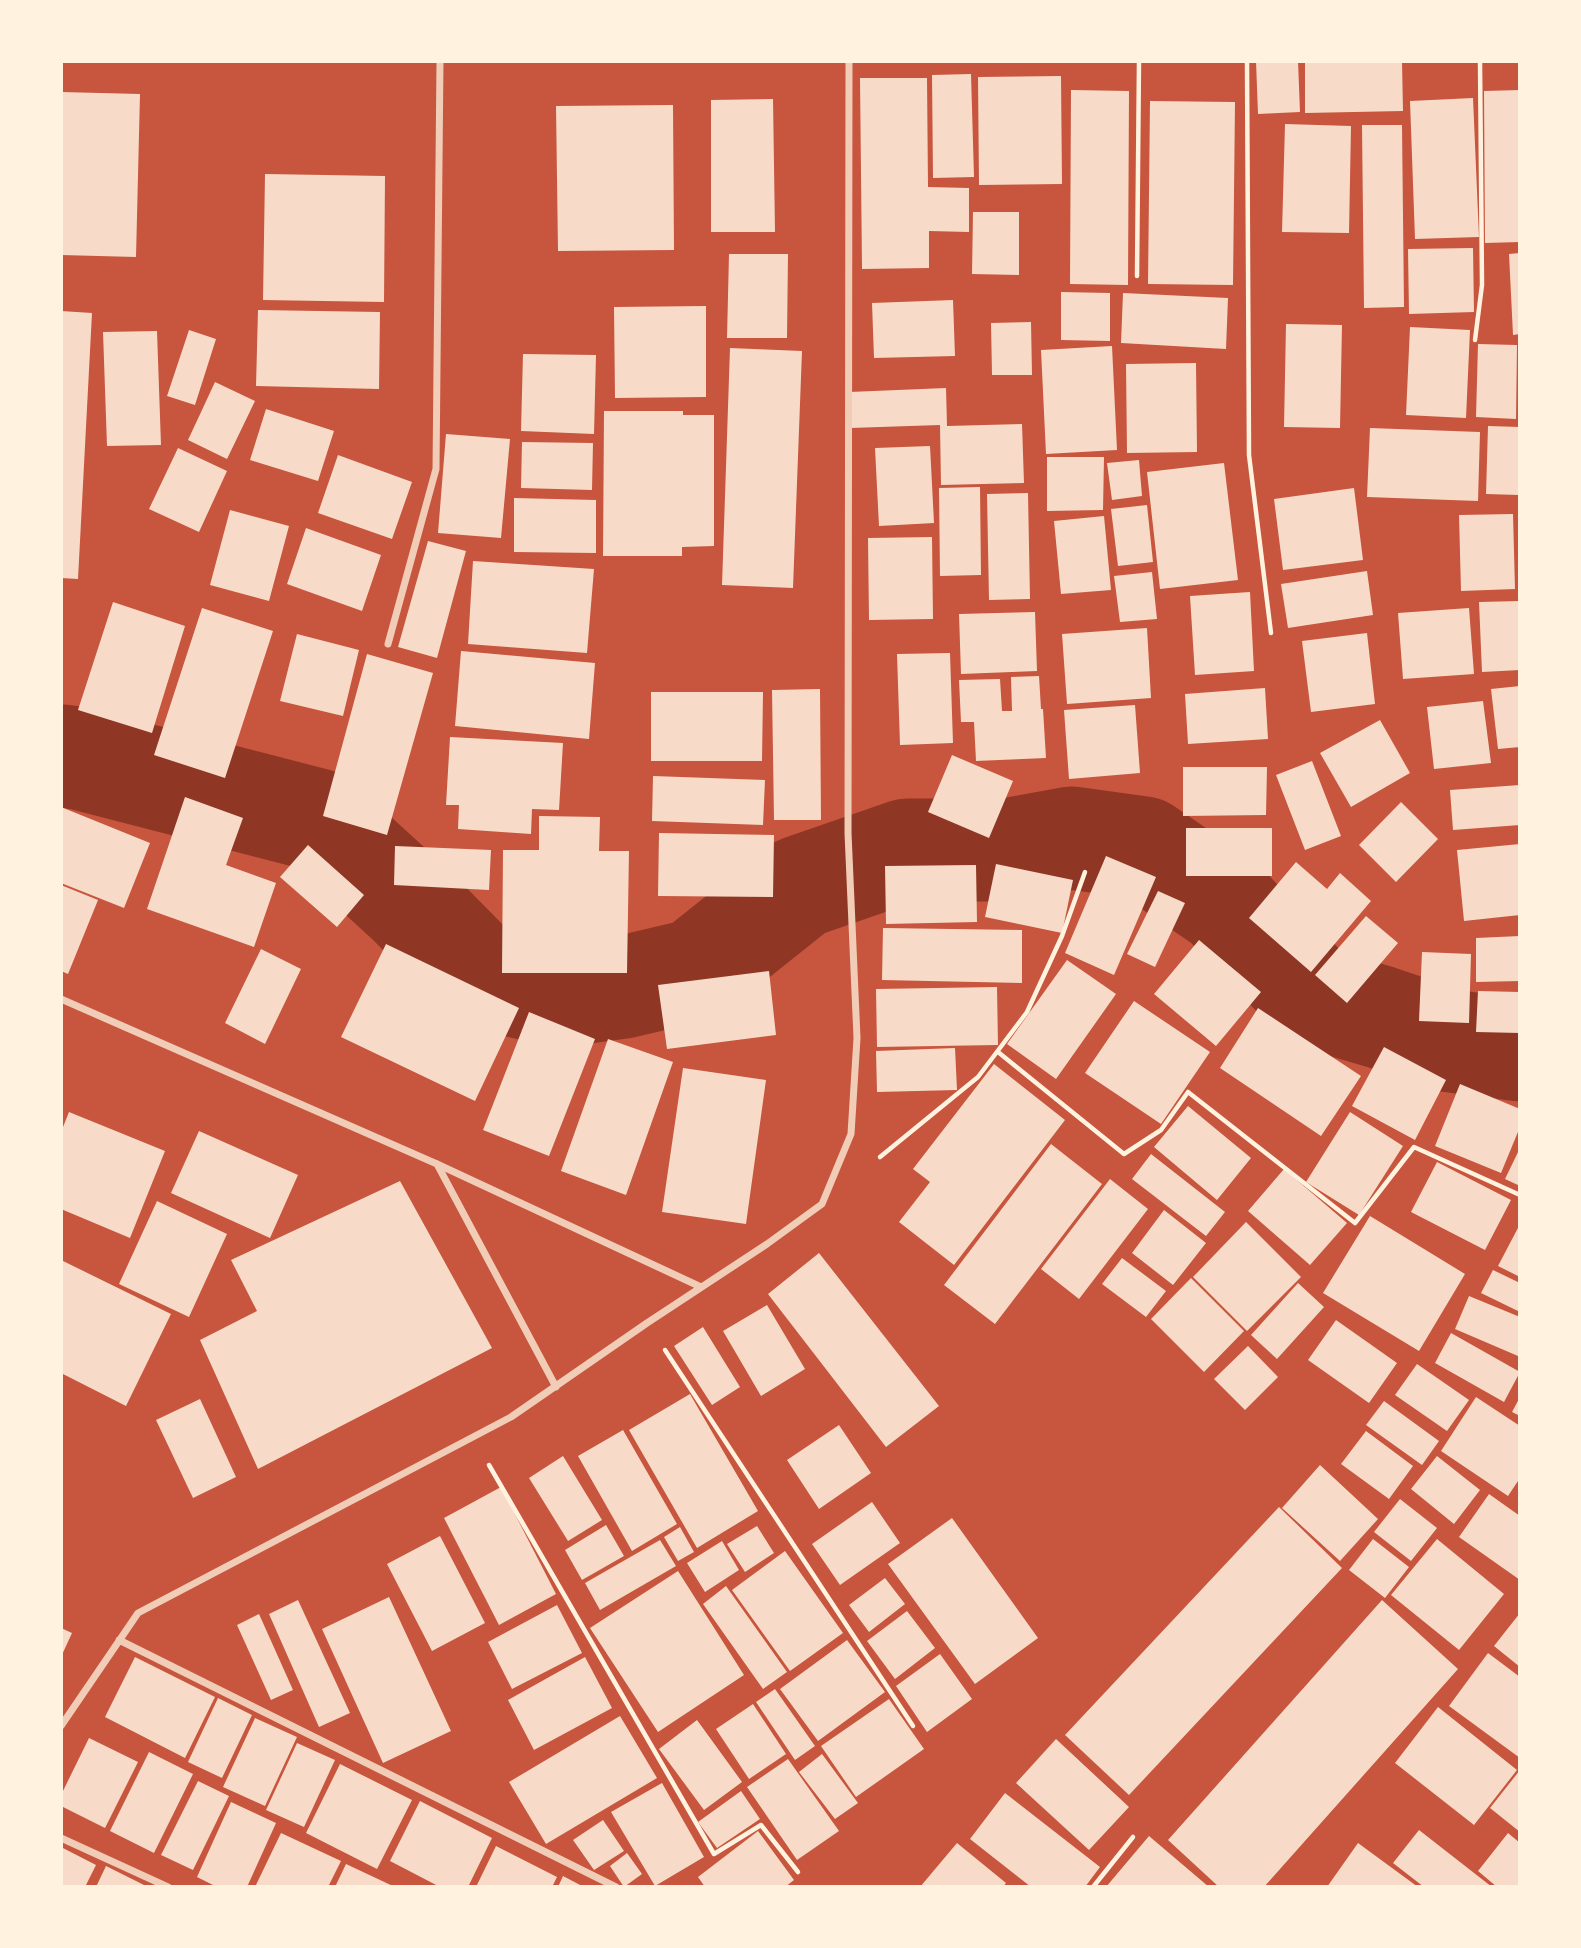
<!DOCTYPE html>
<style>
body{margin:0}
#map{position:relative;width:1581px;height:1948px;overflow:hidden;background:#c8553d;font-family:Mulish,sans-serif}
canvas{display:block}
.frame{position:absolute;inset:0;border:63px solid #fff3e0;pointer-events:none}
</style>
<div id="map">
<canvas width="1581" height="1948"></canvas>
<div class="frame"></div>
</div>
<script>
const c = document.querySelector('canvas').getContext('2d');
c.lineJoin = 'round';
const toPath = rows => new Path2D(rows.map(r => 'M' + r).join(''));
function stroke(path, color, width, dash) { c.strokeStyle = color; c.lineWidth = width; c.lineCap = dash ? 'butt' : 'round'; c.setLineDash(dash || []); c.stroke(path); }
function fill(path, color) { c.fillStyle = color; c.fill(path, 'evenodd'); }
stroke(toPath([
 [61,756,78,758,318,820,409,903,483,978,558,996,624,987,696,970,800,887,907,850,1006,850,1072,838,1144,848,1224,903,1315,998,1380,1017,1451,1041,1520,1050]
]), '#8f3625', 103);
fill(toPath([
 [1256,61,1298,61,1300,112,1258,114],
 [1305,61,1402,61,1403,111,1305,113],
 [971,74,974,177,933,178,932,75],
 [1061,76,1062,184,979,185,978,77],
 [860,78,927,78,928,187,969,188,969,232,929,231,929,268,862,269],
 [1071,90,1129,91,1128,285,1070,284],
 [1520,90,1520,242,1485,243,1484,91],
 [61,92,140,94,136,257,61,255],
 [1473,98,1479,237,1415,239,1410,101],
 [773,99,775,232,711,232,711,100],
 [1150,101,1235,102,1233,285,1148,284],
 [673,105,674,250,558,251,556,106],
 [1285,124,1351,126,1349,233,1282,232],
 [1362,125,1402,125,1404,307,1364,308],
 [265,174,385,176,384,302,263,300],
 [973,212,1019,212,1019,275,972,274],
 [1473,248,1474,312,1409,314,1408,249],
 [1520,253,1520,334,1513,335,1509,254],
 [729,254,788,254,787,338,727,338],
 [1061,292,1110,293,1110,341,1061,340],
 [1123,293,1228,298,1226,349,1121,343],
 [953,300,955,356,874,358,872,303],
 [706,306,706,397,615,398,614,307],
 [258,310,380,312,379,389,256,386],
 [61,311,92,313,78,579,61,578],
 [1031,322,1032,375,992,375,991,323],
 [1286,324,1342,325,1340,428,1284,427],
 [1410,327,1470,330,1466,418,1406,415],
 [189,330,216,339,195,405,167,396],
 [157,331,161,445,107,446,103,332],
 [1478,344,1517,345,1516,419,1476,417],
 [1112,346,1117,450,1046,454,1041,350],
 [730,348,802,351,793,588,722,585],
 [523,354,596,355,594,434,521,431],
 [1196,363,1197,452,1127,453,1126,364],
 [215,382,255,401,227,459,188,440],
 [946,388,947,426,1022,424,1024,483,941,485,940,425,850,428,849,392],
 [266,409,334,431,318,481,250,460],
 [604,411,683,411,683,415,714,415,714,546,682,547,682,556,603,556],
 [1488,426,1520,427,1519,495,1486,494],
 [1370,428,1480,432,1478,501,1367,497],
 [446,434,510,439,501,538,438,533],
 [522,442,593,443,592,490,521,488],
 [930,446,934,523,879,526,875,448],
 [178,448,227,471,199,532,149,509],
 [338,455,412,482,392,539,318,513],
 [1047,457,1104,457,1103,510,1047,511],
 [1139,460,1142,496,1112,500,1107,463],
 [1224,463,1238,580,1160,589,1147,472],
 [980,487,981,575,940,576,939,488],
 [1354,488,1363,560,1283,570,1274,499],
 [1028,493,1030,599,989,600,987,494],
 [514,498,596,500,596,553,514,552],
 [1147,505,1153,562,1118,566,1111,509],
 [230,510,289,526,269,601,210,585],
 [1513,514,1515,589,1461,591,1459,515],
 [1104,516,1111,590,1061,594,1054,521],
 [306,528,381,555,362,611,287,584],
 [932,537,933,619,869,620,868,538],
 [428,541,466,551,437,658,398,647],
 [473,561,594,569,587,653,468,644],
 [1367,571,1373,615,1288,628,1281,584],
 [1152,572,1157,619,1120,622,1114,576],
 [1250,592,1254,671,1195,675,1190,596],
 [1520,601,1520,670,1482,672,1479,602],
 [113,602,185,626,152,733,78,710],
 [202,608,273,631,225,778,154,755],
 [1469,608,1474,674,1403,679,1398,613],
 [1035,612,1037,671,961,674,959,614],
 [1147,628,1151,698,1067,704,1062,634],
 [1367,633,1375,704,1311,712,1302,641],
 [297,634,359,650,343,716,280,701],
 [461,651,595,663,589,739,455,726],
 [950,653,953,743,900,745,897,654],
 [367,654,433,673,387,835,323,816],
 [1039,676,1041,709,1043,709,1046,758,976,761,974,722,961,722,959,680,1000,679,1002,711,1012,711,1011,677],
 [1520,686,1520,747,1498,749,1491,689],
 [1265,688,1268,739,1188,744,1185,694],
 [820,689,821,820,774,820,772,690],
 [651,692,763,692,762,761,651,761],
 [1483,701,1491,763,1434,769,1427,707],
 [1135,705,1140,773,1069,779,1064,710],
 [1380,720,1410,773,1351,807,1320,753],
 [450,737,563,743,559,810,532,809,531,834,458,829,459,805,446,805],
 [952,755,1013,781,989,838,928,812],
 [1312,761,1341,836,1305,850,1276,775],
 [1183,767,1267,767,1266,815,1183,816],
 [653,776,765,780,763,825,652,821],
 [1520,785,1520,825,1453,830,1450,790],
 [185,797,243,818,226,865,276,883,254,947,147,909],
 [1401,802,1438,839,1396,882,1359,845],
 [61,807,150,843,124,908,61,883],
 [539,816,600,817,599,851,629,851,627,973,502,973,503,850,539,850],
 [1186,828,1272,828,1272,876,1186,876],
 [659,833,774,835,773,897,658,896],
 [1520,844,1520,915,1464,921,1457,850],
 [308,845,364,895,337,927,280,877],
 [395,846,491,850,489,890,394,885],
 [1106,856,1156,877,1114,975,1065,953],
 [1296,862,1327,889,1340,873,1371,901,1311,972,1249,918],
 [996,864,1073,880,1062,933,985,917],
 [976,865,977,922,886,924,885,866],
 [61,885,98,900,68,974,61,971],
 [1158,891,1185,903,1155,967,1127,954],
 [1366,916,1398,943,1347,1003,1315,975],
 [883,928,1022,930,1022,983,882,980],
 [1520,936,1520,981,1476,982,1476,938],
 [1199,940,1261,992,1216,1046,1154,994],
 [386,944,519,1008,475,1101,341,1037],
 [261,949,301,969,265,1044,225,1023],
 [1422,952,1471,954,1469,1023,1419,1021],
 [1067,960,1116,994,1056,1079,1007,1044],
 [769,971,776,1035,667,1049,658,985],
 [997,987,998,1045,877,1047,876,989],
 [1478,991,1520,992,1520,1033,1476,1032],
 [1134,1001,1210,1052,1161,1124,1085,1073],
 [1258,1008,1361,1076,1321,1136,1220,1068],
 [529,1012,595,1039,549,1156,483,1130],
 [608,1039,673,1062,626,1195,561,1171],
 [1384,1047,1446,1080,1415,1140,1352,1106],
 [955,1048,957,1090,877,1092,876,1051],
 [994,1064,1065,1120,954,1265,899,1222,930,1182,913,1169],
 [683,1068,766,1080,746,1224,662,1212],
 [1460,1084,1520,1109,1520,1127,1501,1173,1435,1146],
 [1188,1106,1251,1158,1217,1200,1154,1147],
 [69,1112,165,1151,130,1238,61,1209,61,1132],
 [1350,1112,1403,1146,1359,1215,1306,1182],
 [199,1131,298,1175,270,1238,171,1193],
 [1051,1144,1102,1184,995,1324,944,1285],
 [1520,1148,1520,1186,1505,1179],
 [1151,1154,1225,1212,1206,1236,1132,1179],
 [1437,1162,1511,1200,1485,1250,1411,1212],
 [1284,1169,1347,1223,1310,1265,1248,1211],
 [1110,1179,1148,1209,1079,1299,1041,1269],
 [400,1181,492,1348,258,1469,200,1340,257,1311,231,1260],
 [157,1201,227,1234,189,1317,119,1284],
 [1164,1210,1206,1243,1173,1285,1132,1253],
 [1370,1216,1465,1274,1419,1351,1323,1293],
 [1246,1222,1301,1277,1247,1331,1193,1277],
 [1520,1224,1520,1277,1498,1266],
 [819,1253,939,1406,886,1447,768,1294],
 [1122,1258,1166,1291,1146,1317,1102,1284],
 [61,1260,171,1314,126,1406,61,1373],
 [1493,1270,1520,1283,1520,1312,1481,1293],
 [1191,1278,1244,1331,1204,1372,1151,1319],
 [1298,1283,1324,1307,1277,1359,1251,1335],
 [1469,1296,1520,1317,1520,1352,1518,1356,1455,1329],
 [767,1305,805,1369,761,1396,723,1331],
 [1336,1320,1397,1363,1369,1403,1308,1360],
 [703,1327,740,1387,712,1405,674,1346],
 [1451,1333,1520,1372,1504,1402,1435,1363],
 [1248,1346,1278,1377,1245,1410,1214,1379],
 [1417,1364,1469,1400,1447,1431,1395,1395],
 [690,1394,758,1511,697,1548,629,1430],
 [1476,1397,1520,1426,1520,1478,1508,1496,1441,1451],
 [1520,1397,1520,1416,1512,1412],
 [200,1399,236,1477,193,1498,156,1420],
 [1384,1401,1439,1441,1422,1465,1366,1425],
 [839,1425,871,1473,819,1509,787,1460],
 [623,1430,677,1524,632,1551,578,1456],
 [1366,1431,1413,1466,1389,1499,1341,1464],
 [563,1456,602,1520,568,1541,529,1478],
 [1437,1456,1480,1490,1454,1524,1411,1489],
 [1320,1465,1378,1519,1340,1561,1282,1508],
 [501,1487,556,1594,499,1625,444,1518],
 [1489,1494,1520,1516,1520,1580,1459,1537],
 [1400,1499,1437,1528,1411,1561,1374,1532],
 [872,1502,900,1543,840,1585,812,1544],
 [1279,1507,1342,1568,1129,1795,1065,1735],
 [952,1518,1038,1638,975,1684,888,1564],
 [606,1525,624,1556,582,1580,565,1550],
 [757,1526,774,1553,745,1572,727,1544],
 [680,1527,694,1552,678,1561,664,1537],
 [440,1536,485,1623,432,1651,387,1564],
 [1373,1539,1409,1567,1385,1598,1349,1570],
 [1437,1539,1504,1594,1459,1650,1391,1595],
 [660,1540,676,1566,600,1610,585,1583],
 [722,1541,739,1570,705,1592,687,1563],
 [785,1551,843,1633,790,1671,732,1590],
 [678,1571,744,1675,658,1732,590,1628],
 [885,1578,905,1604,869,1632,849,1605],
 [726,1586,787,1672,763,1689,703,1604],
 [389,1597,451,1731,383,1763,322,1629],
 [298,1600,350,1713,319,1727,269,1614],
 [1382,1600,1458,1669,1264,1887,1219,1887,1168,1840],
 [557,1605,582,1653,512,1689,488,1642],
 [907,1611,935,1648,895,1679,867,1641],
 [1520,1613,1520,1667,1494,1646],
 [259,1614,293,1690,271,1700,237,1625],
 [61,1628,72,1633,61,1657],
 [847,1640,885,1692,818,1741,780,1689],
 [1488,1653,1520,1677,1520,1758,1449,1706],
 [940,1654,972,1699,927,1732,896,1686],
 [135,1657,215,1697,185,1758,105,1717],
 [585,1657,612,1708,534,1750,508,1700],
 [775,1689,815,1746,795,1760,756,1702],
 [218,1698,252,1715,222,1778,188,1762],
 [889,1699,924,1749,856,1797,821,1746],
 [753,1704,786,1754,749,1779,716,1729],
 [1438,1707,1517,1770,1474,1825,1395,1763],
 [620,1716,657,1778,546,1844,509,1782],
 [255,1718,297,1737,265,1806,223,1787],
 [697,1720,742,1782,704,1810,659,1749],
 [89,1738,138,1762,105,1828,61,1806,61,1795],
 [1056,1739,1129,1807,1089,1850,1016,1783],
 [297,1743,335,1760,304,1827,266,1810],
 [149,1752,193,1774,154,1853,110,1831],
 [822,1754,858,1803,835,1819,799,1772],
 [788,1759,839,1831,797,1860,747,1787],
 [340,1764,412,1800,377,1869,306,1833],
 [1520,1770,1520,1832,1490,1808],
 [198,1781,229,1796,193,1870,161,1855],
 [662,1783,704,1857,655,1886,611,1812],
 [741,1791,760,1819,717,1848,698,1822],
 [1005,1793,1100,1867,1085,1887,1031,1887,970,1839],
 [420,1801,492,1838,468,1887,440,1887,390,1861],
 [231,1802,276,1823,247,1887,217,1887,197,1877],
 [603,1820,624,1851,594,1870,573,1840],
 [1419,1830,1492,1887,1424,1887,1393,1863],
 [758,1831,794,1880,785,1887,705,1887,698,1877],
 [281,1833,341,1861,328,1887,255,1887],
 [1508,1833,1520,1843,1520,1887,1497,1887,1478,1871],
 [1149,1836,1209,1887,1106,1887],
 [957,1843,1006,1883,1003,1887,920,1887],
 [1358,1843,1418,1887,1327,1887],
 [496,1846,557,1877,552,1887,476,1887],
 [61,1847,96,1865,85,1887,61,1887],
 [627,1853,642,1874,624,1887,610,1866],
 [346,1864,395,1887,335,1887],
 [106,1866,148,1887,96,1887],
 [563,1876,584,1887,558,1887]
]), '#f7dbc8');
stroke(toPath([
 [1247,61,1249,455,1271,633],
 [1137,276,1139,61],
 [1475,340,1482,285,1480,61],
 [998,1052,1124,1154,1161,1130,1188,1092,1355,1223,1414,1147,1520,1195],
 [880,1157,978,1077,1027,1012,1062,936,1085,872],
 [665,1350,913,1726],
 [489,1465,714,1854,761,1825,798,1872],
 [1093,1887,1133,1837]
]), '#fff3e0', 4.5);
stroke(toPath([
 [388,644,436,469,440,61],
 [61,999,437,1164,701,1287],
 [437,1164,556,1387],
 [119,1640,616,1887],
 [61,1726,138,1613,511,1417,647,1323,767,1244,822,1204,851,1134,857,1038,848,833,849,61],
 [61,1838,168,1887]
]), '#f1ccb7', 7);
</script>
